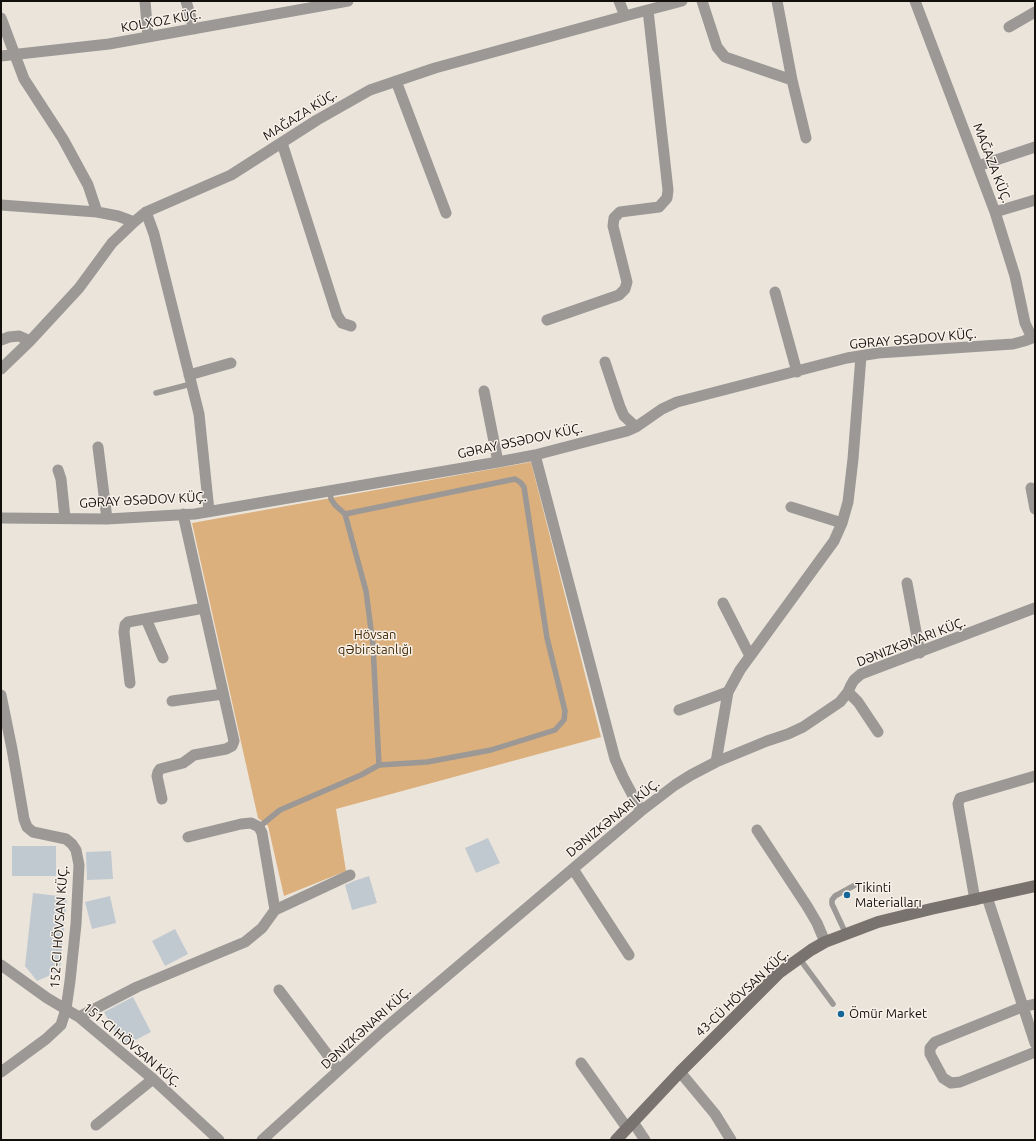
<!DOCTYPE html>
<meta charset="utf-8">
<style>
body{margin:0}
#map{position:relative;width:1036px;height:1141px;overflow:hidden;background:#ebe4db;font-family:Ubuntu,sans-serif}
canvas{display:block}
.frame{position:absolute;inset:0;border:2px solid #120f0c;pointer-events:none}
</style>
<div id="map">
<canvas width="1036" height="1141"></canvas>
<div class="frame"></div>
</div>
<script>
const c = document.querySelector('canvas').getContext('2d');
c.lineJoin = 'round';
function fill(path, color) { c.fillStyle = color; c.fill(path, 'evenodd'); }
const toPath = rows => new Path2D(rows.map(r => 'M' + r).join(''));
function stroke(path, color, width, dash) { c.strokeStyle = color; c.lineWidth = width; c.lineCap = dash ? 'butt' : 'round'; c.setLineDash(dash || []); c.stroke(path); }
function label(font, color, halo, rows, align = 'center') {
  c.font = font + ' Ubuntu,sans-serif'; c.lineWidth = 3; c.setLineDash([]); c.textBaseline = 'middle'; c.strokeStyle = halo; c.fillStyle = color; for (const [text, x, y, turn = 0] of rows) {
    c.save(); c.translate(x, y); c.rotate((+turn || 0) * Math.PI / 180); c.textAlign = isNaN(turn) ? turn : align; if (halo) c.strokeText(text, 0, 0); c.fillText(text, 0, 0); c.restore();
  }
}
fill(toPath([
 [531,462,601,737,336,809,346,871,284,896,268,826,258,818,192,523]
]), '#dcb07c');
fill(toPath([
 [488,838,500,863,476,873,465,848],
 [12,846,56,846,56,876,12,876],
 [111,851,113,879,87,880,86,852],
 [369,876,377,903,352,910,345,885,354,881],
 [33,893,67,897,60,971,37,981,25,966],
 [110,896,116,923,92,929,85,902],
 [175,929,188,954,165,966,152,941],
 [133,997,151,1032,124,1046,121,1043,104,1012]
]), '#c1c9d0');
stroke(toPath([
 [156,393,191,384],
 [330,490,331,499,335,505,345,514,366,591,373,645,379,765],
 [259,827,280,810,361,775,379,765,427,762,491,750,555,730,564,720,565,711,547,638,524,487,520,482,515,479,345,514],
 [846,934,832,904,832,900,835,896,857,884],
 [799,958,833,1004]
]), '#9b9895', 5.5);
stroke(toPath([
 [145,1,148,37],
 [186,1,194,29],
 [619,1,625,16],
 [702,1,717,47,725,57,792,80],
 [777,1,792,80,806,138],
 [915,1,995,212,1015,276,1025,323,1032,338],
 [1,18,24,79,63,139,88,185,97,212],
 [1009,27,1035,12],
 [1,56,109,44,348,1],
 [396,81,446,213],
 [282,143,337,315,342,323,351,326],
 [978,166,1035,147],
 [1,205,97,212,118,216,134,222],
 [146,212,154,234,199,414,209,511],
 [995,212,1035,200],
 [775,292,797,372],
 [547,320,619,295,625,289,627,282,613,226,614,218,620,212,659,207,667,198,668,190,648,10],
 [1,340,9,337,19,336,30,341],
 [605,362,620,407,624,416,636,427],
 [1,369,30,341,79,288,112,243,134,222,146,212,231,175,317,120,370,90,435,68,625,16,682,1],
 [189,375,231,363],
 [484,391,498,462],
 [98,447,107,519],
 [535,455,615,759,623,777,641,811],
 [58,470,61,479,65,518],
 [1031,488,1035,509],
 [791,507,842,523],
 [1,518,107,519,195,514,498,462,535,455,627,431,636,427,662,409,677,402,847,358,878,353,1013,344,1024,341,1032,338],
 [907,583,920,653],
 [723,603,750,656],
 [146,619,163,658],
 [130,683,124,632,125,625,128,622,204,608],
 [848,692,858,702,878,732],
 [1,695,12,749,24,819,27,827,33,832,66,839,72,844,76,850,79,865,76,924,70,981,66,1009,61,1025,46,1039,1,1072],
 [172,701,223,694],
 [679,710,728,692],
 [716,762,728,692,740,670,834,541,842,523,848,502,853,459,861,356],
 [162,799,157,776,158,772,160,769,183,763,194,755,226,749,232,746,234,741,183,514],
 [757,830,807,906,817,923,825,942],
 [188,837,241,824,251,823,259,827,262,833,275,910],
 [573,869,629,955],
 [987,897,1035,1043],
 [975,900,958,804,960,798,1035,776],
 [1,965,47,998,79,1017,153,1079,219,1140],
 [279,990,339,1070],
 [1035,1004,1022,1007,935,1042,930,1048,930,1054,943,1078,951,1083,960,1082,1035,1052],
 [79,1017,137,987,245,942,262,928,275,910,350,875],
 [581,1063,627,1128],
 [680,1072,715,1114,731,1140],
 [633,1122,645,1140],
 [96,1125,153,1079],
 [262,1140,383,1030,641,811,675,785,691,775,716,762,767,741,788,734,803,727,840,702,848,692,851,685,854,680,861,674,1035,608]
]), '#9b9895', 11);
stroke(toPath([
 [616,1140,680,1072,779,973,811,950,825,942,878,922,931,909,1035,886]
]), '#78736e', 12);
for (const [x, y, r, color] of [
 [847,895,4,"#146698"],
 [841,1014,4,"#146698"]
]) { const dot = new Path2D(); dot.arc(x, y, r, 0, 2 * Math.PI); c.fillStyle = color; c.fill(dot); stroke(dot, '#f8f1e9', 1.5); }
label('13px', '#120f0c', '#f8f1e9', [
 ["KOLXOZ KÜÇ.",161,21,-10],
 ["MAĞAZA KÜÇ.",300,115,-32],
 ["MAĞAZA KÜÇ.",992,163,69],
 ["GƏRAY ƏSƏDOV KÜÇ.",913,339,-5],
 ["GƏRAY ƏSƏDOV KÜÇ.",520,441,-12],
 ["GƏRAY ƏSƏDOV KÜÇ.",143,500,-3],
 ["DƏNIZKƏNARI KÜÇ.",911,642,-21],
 ["DƏNIZKƏNARI KÜÇ.",613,818,-39],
 ["152-CI HÖVSAN KÜÇ.",59,927,-86],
 ["43-CÜ HÖVSAN KÜÇ.",742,993,-43],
 ["DƏNIZKƏNARI KÜÇ.",366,1028,-42],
 ["151-CI HÖVSAN KÜÇ.",132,1045,40]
]);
label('13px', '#402805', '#f8f1e9', [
 ["Hövsan",375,635],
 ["qəbirstanlığı",375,650]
]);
label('13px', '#120f0c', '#f8f1e9', [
 ["Tikinti",855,888],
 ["Materialları",855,903],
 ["Ömür Market",849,1014]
], 'left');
</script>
